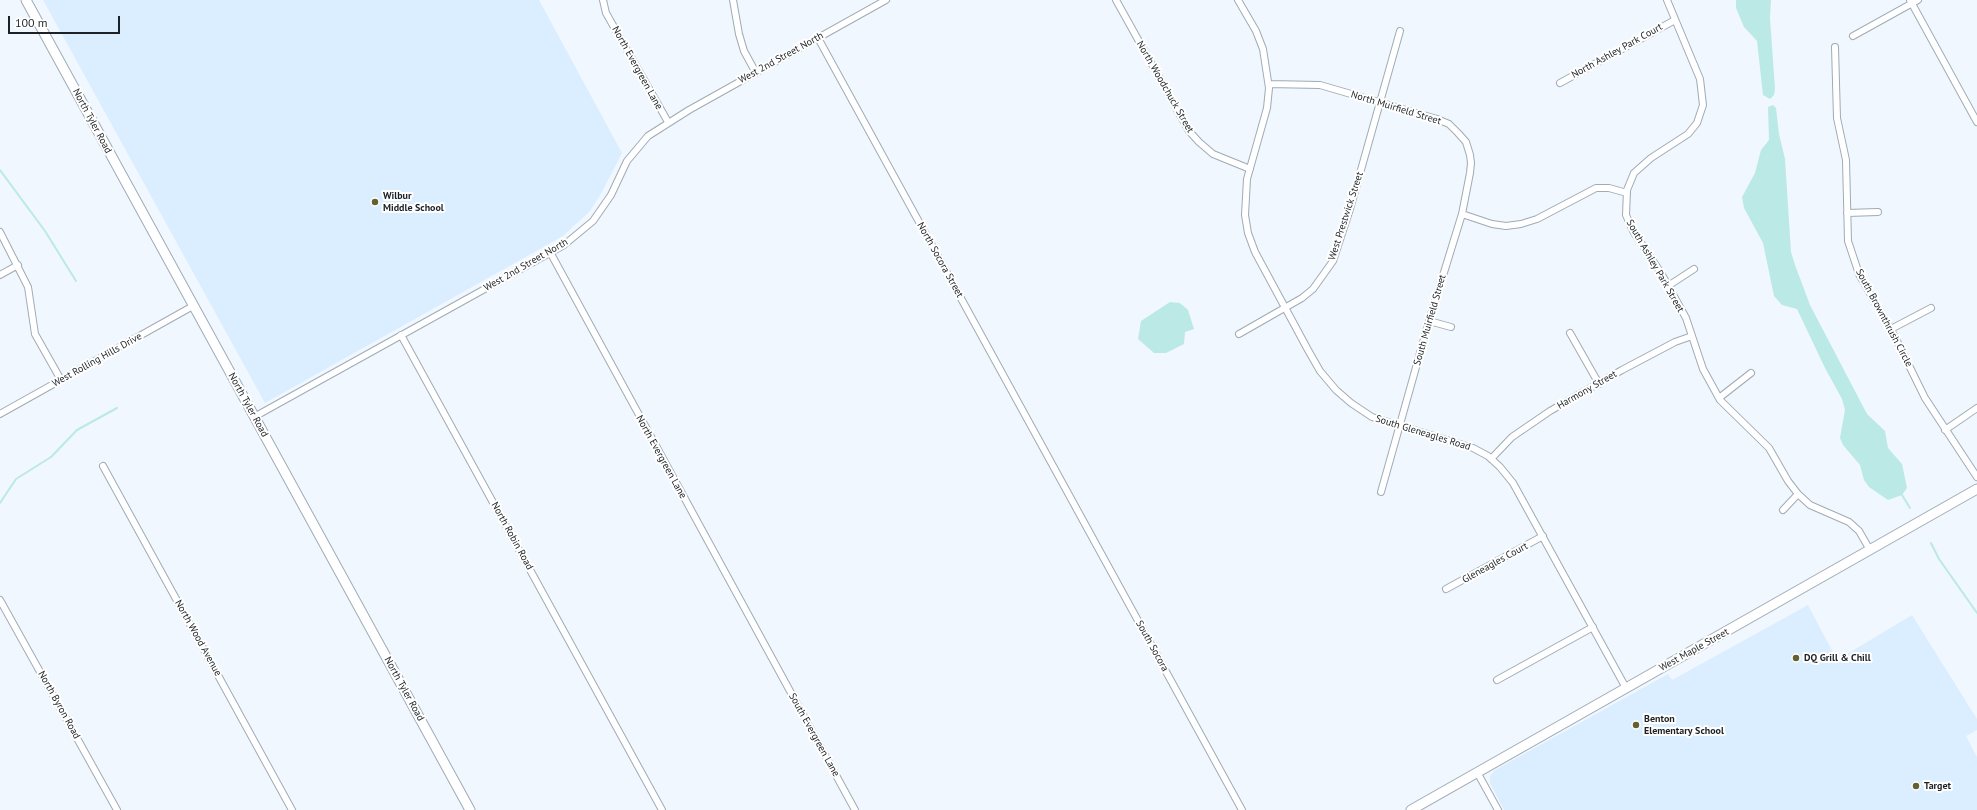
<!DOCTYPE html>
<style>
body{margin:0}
#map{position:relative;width:1977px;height:810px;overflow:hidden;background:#f0f7fe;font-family:"PT Sans",sans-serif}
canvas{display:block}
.scale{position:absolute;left:8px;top:16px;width:112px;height:18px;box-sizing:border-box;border:2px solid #1c2125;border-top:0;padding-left:5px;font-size:12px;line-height:14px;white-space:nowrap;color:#1c2125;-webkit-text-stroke:3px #fff;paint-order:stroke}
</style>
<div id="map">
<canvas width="1977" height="810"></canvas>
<div class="scale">100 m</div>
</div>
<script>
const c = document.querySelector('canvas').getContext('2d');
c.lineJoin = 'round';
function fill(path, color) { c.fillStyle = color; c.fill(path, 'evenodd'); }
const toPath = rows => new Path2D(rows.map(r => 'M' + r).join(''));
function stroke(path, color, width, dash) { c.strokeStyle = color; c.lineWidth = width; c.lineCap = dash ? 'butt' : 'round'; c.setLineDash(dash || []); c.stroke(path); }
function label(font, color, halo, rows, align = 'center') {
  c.font = font + ' "PT Sans",sans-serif'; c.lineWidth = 4; c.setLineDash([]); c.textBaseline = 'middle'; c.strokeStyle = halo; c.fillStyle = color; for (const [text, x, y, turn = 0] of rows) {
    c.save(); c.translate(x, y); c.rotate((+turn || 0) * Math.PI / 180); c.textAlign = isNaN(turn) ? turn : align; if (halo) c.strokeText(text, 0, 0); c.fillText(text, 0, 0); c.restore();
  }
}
fill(toPath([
 [43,0,539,0,622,153,602,192,590,211,563,236,265,403],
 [1808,605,1837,660,1912,615,1977,719,1977,730,1966,736,1977,757,1977,810,1504,810,1490,783,1490,776,1495,770,1668,674,1672,680]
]), '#dbeeff');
fill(toPath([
 [1736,0,1771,0,1770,18,1775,89,1774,95,1770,99,1763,95,1757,41,1744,27,1736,8],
 [1773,105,1776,108,1779,134,1785,159,1791,252,1795,265,1810,305,1867,414,1885,431,1888,448,1902,464,1907,488,1902,495,1888,500,1869,487,1864,480,1860,465,1843,445,1840,438,1845,410,1842,399,1825,368,1797,309,1782,305,1774,296,1763,243,1744,208,1742,197,1755,173,1761,150,1769,140,1768,107],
 [1170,302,1180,303,1188,310,1194,329,1185,332,1184,344,1166,353,1154,353,1138,339,1141,321]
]), '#bbe9e6');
stroke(toPath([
 [0,170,45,231,76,281],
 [1902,495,1910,508],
 [0,503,16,479,51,457,77,430,117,408],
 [1931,543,1939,559,1977,613]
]), '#bbe9e6', 2);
const street = toPath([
 [603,0,606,13,668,122],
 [733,0,739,34,744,51,756,73],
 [1116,0,1189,131,1199,142,1213,154,1250,169],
 [1238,0,1256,31,1263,49,1269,88,1267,108,1247,179,1245,215,1248,233,1255,252,1308,350,1320,371,1336,390,1351,403,1372,417,1473,448,1488,456,1500,467,1513,483,1626,688],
 [1667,0,1700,79,1703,105,1697,123,1688,134,1651,158,1634,173,1627,190,1626,215,1633,231,1661,273,1686,318,1703,369,1720,400,1769,448,1788,481,1798,494,1810,505,1849,522,1859,531,1870,550],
 [1910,0,1977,122],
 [1853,36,1918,0],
 [818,38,1242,810],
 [1835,47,1837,118,1846,160,1848,241,1859,274,1896,339,1925,398,1977,477],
 [1560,83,1675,20],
 [1269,84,1320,85,1437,119,1449,124,1458,133,1466,142,1470,155,1471,163,1470,173,1462,214,1429,321,1381,492],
 [1847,213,1878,212],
 [1462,214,1492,224,1506,226,1521,224,1537,219,1596,188,1609,188,1627,193],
 [0,232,28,287,35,334,61,380],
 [550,252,855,810],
 [0,275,18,265],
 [1668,286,1694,269],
 [1429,321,1451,327],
 [1891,329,1931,308],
 [1570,333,1599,384],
 [1239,334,1302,298,1313,289,1333,261,1350,209,1400,31],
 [401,335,662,810],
 [1719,398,1751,373],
 [0,414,193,306],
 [254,417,564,245,593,221,611,195,627,161,648,136,689,110,886,0],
 [1945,430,1977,408],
 [1491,459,1512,437,1550,411,1622,370,1675,342,1692,336],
 [103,466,292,810],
 [1783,510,1798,494],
 [1446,589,1543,536],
 [0,600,117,810],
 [1497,680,1593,627],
 [1477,772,1498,810]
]);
const secondary = toPath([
 [26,0,470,810],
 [1411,810,1977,489]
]);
stroke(street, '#9fabb6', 8);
stroke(secondary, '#9fabb6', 11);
stroke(street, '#fff', 6);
stroke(secondary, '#fff', 9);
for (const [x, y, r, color] of [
 [375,202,4,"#63622f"],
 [1796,658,4,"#63622f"],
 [1636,725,4,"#63622f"],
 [1916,786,4,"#63622f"]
]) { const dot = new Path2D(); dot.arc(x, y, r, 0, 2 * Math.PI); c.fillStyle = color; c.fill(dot); stroke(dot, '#fff', 1.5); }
label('10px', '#1c2125', '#fff', [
 ["North Ashley Park Court",1617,51,-29],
 ["West 2nd Street North",781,58,-29],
 ["North Evergreen Lane",637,68,61],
 ["North Woodchuck Street",1165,87,60],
 ["North Muirfield Street",1396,108,17],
 ["North Tyler Road",92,121,62],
 ["West Prestwick Street",1346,216,-72],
 ["North Socora Street",940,260,61],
 ["West 2nd Street North",526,265,-30],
 ["South Ashley Park Street",1655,266,60],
 ["South Brownthrush Circle",1884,318,62],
 ["South Muirfield Street",1430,320,-74],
 ["West Rolling Hills Drive",97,360,-29],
 ["Harmony Street",1587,390,-30],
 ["North Tyler Road",248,405,61],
 ["South Gleneagles Road",1423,433,17],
 ["North Evergreen Lane",661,457,61],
 ["North Robin Road",512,536,61],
 ["Gleneagles Court",1495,563,-29],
 ["North Wood Avenue",198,638,61],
 ["South Socora",1152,646,61],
 ["West Maple Street",1694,650,-29],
 ["North Tyler Road",404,689,61],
 ["North Byron Road",59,705,61],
 ["South Evergreen Lane",814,735,61]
]);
label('bold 10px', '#1c2125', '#fff', [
 ["Wilbur",383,196],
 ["Middle School",383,208],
 ["DQ Grill & Chill",1804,658],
 ["Benton",1644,719],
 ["Elementary School",1644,731],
 ["Target",1924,786]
], 'left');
</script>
